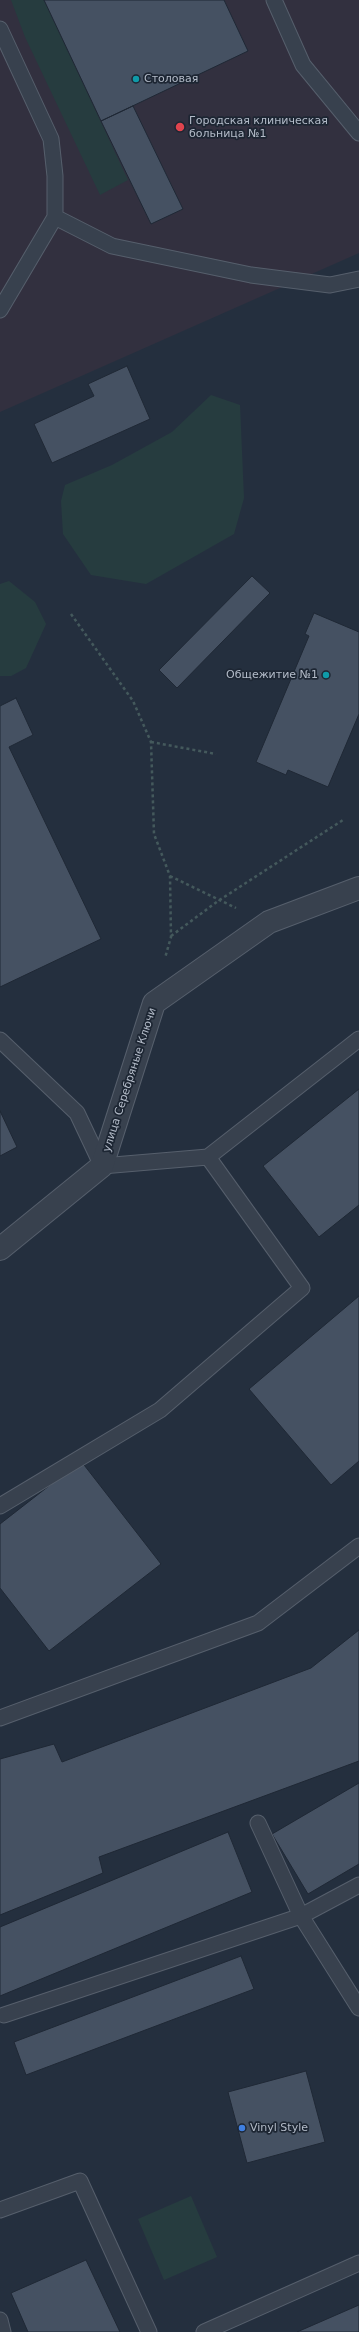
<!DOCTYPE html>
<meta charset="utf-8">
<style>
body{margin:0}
canvas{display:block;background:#242f3e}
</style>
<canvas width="359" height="2332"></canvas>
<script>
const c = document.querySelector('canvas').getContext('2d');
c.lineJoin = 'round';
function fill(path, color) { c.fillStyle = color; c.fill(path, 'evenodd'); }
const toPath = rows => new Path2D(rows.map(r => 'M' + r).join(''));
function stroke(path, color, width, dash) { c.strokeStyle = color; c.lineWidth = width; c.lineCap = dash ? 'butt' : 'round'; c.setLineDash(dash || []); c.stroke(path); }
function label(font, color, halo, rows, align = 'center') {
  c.font = font + ' "DejaVu Sans",sans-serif'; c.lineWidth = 3.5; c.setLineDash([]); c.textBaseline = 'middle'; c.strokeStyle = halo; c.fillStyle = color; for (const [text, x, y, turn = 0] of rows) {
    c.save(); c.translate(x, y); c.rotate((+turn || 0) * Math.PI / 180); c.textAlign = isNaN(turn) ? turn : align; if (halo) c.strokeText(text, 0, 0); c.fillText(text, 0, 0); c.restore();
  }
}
fill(toPath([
 [0,0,359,0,359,253,0,412]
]), '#32303f');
fill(toPath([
 [11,0,44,0,128,180,100,195,25,37],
 [211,395,240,405,244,498,234,534,146,584,91,575,63,534,61,501,65,485,112,465,172,432],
 [9,581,35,602,46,624,26,668,11,676,0,676,0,584],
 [191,2196,217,2257,164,2280,138,2219]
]), '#263c3f');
const building = toPath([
 [44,0,224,0,248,51,101,121,44,0],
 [133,106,183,209,151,224,101,121,133,106],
 [127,366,150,419,52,463,34,424,94,396,88,384,127,366],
 [252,576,270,593,177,688,159,670,252,576],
 [314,613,359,632,359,714,328,787,288,770,286,775,256,762,309,636,305,634,314,613],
 [16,698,33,735,9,747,101,939,0,987,0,706,16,698],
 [359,1089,359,1205,319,1237,263,1166,359,1089],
 [0,1111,17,1147,0,1156,0,1111],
 [359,1296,359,1461,331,1485,249,1389,359,1296],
 [81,1461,161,1564,49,1651,0,1588,0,1524,81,1461],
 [359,1630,359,1761,99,1857,103,1873,0,1915,0,1759,54,1744,62,1762,311,1668,359,1630],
 [359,1783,359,1864,308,1894,272,1834,359,1783],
 [228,1832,252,1892,0,1996,0,1927,228,1832],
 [241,1956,254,1989,26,2075,14,2042,241,1956],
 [306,2071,325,2142,247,2163,228,2092,306,2071],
 [86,2260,120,2332,28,2332,11,2293,86,2260],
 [359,2305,359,2332,297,2332,359,2305]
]);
fill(building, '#455162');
stroke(building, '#1f2835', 1);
const service = toPath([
 [274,0,303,65,359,133],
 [0,29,51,139,55,176,55,217,0,310],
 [55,217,112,246,251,275,330,285,359,279],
 [0,1040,77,1113,102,1166,208,1157,359,1039],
 [0,1506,160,1410,302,1288,208,1157],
 [0,1718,258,1623,359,1546],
 [258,1823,301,1916,359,2008],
 [4,2015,301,1916,359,1885],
 [0,2210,80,2181,149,2332],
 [0,2320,3,2332],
 [204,2332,359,2263]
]);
const minor = toPath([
 [0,1249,102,1166,154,1003,269,922,359,888]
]);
stroke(service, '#565f6c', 17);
stroke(minor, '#565f6c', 24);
stroke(toPath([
 [71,614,133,701,151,742,154,834,170,876,171,937,165,958],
 [151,742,216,754],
 [170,876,236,908],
 [171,936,218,901,343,820]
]), '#44595c', 2.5, [3, 3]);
stroke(service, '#38414e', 15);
stroke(minor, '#38414e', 22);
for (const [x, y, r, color] of [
 [136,79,4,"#0f9aa8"],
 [180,127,5,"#e0444e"],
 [326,675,4,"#0f9aa8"],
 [242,2128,4,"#3f7fe0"]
]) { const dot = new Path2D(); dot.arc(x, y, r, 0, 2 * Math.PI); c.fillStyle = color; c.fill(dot); stroke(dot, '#1d2633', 1.5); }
label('11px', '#b4bcc9', '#1d2633', [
 ["Столовая",144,79],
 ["Городская клиническая",189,121],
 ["больница №1",189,134],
 ["Общежитие №1",318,675,"right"],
 ["Vinyl Style",250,2128]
], 'left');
label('11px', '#b4bcc9', '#1d2633', [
 ["улица Серебряные Ключи",130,1080,-72]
]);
</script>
